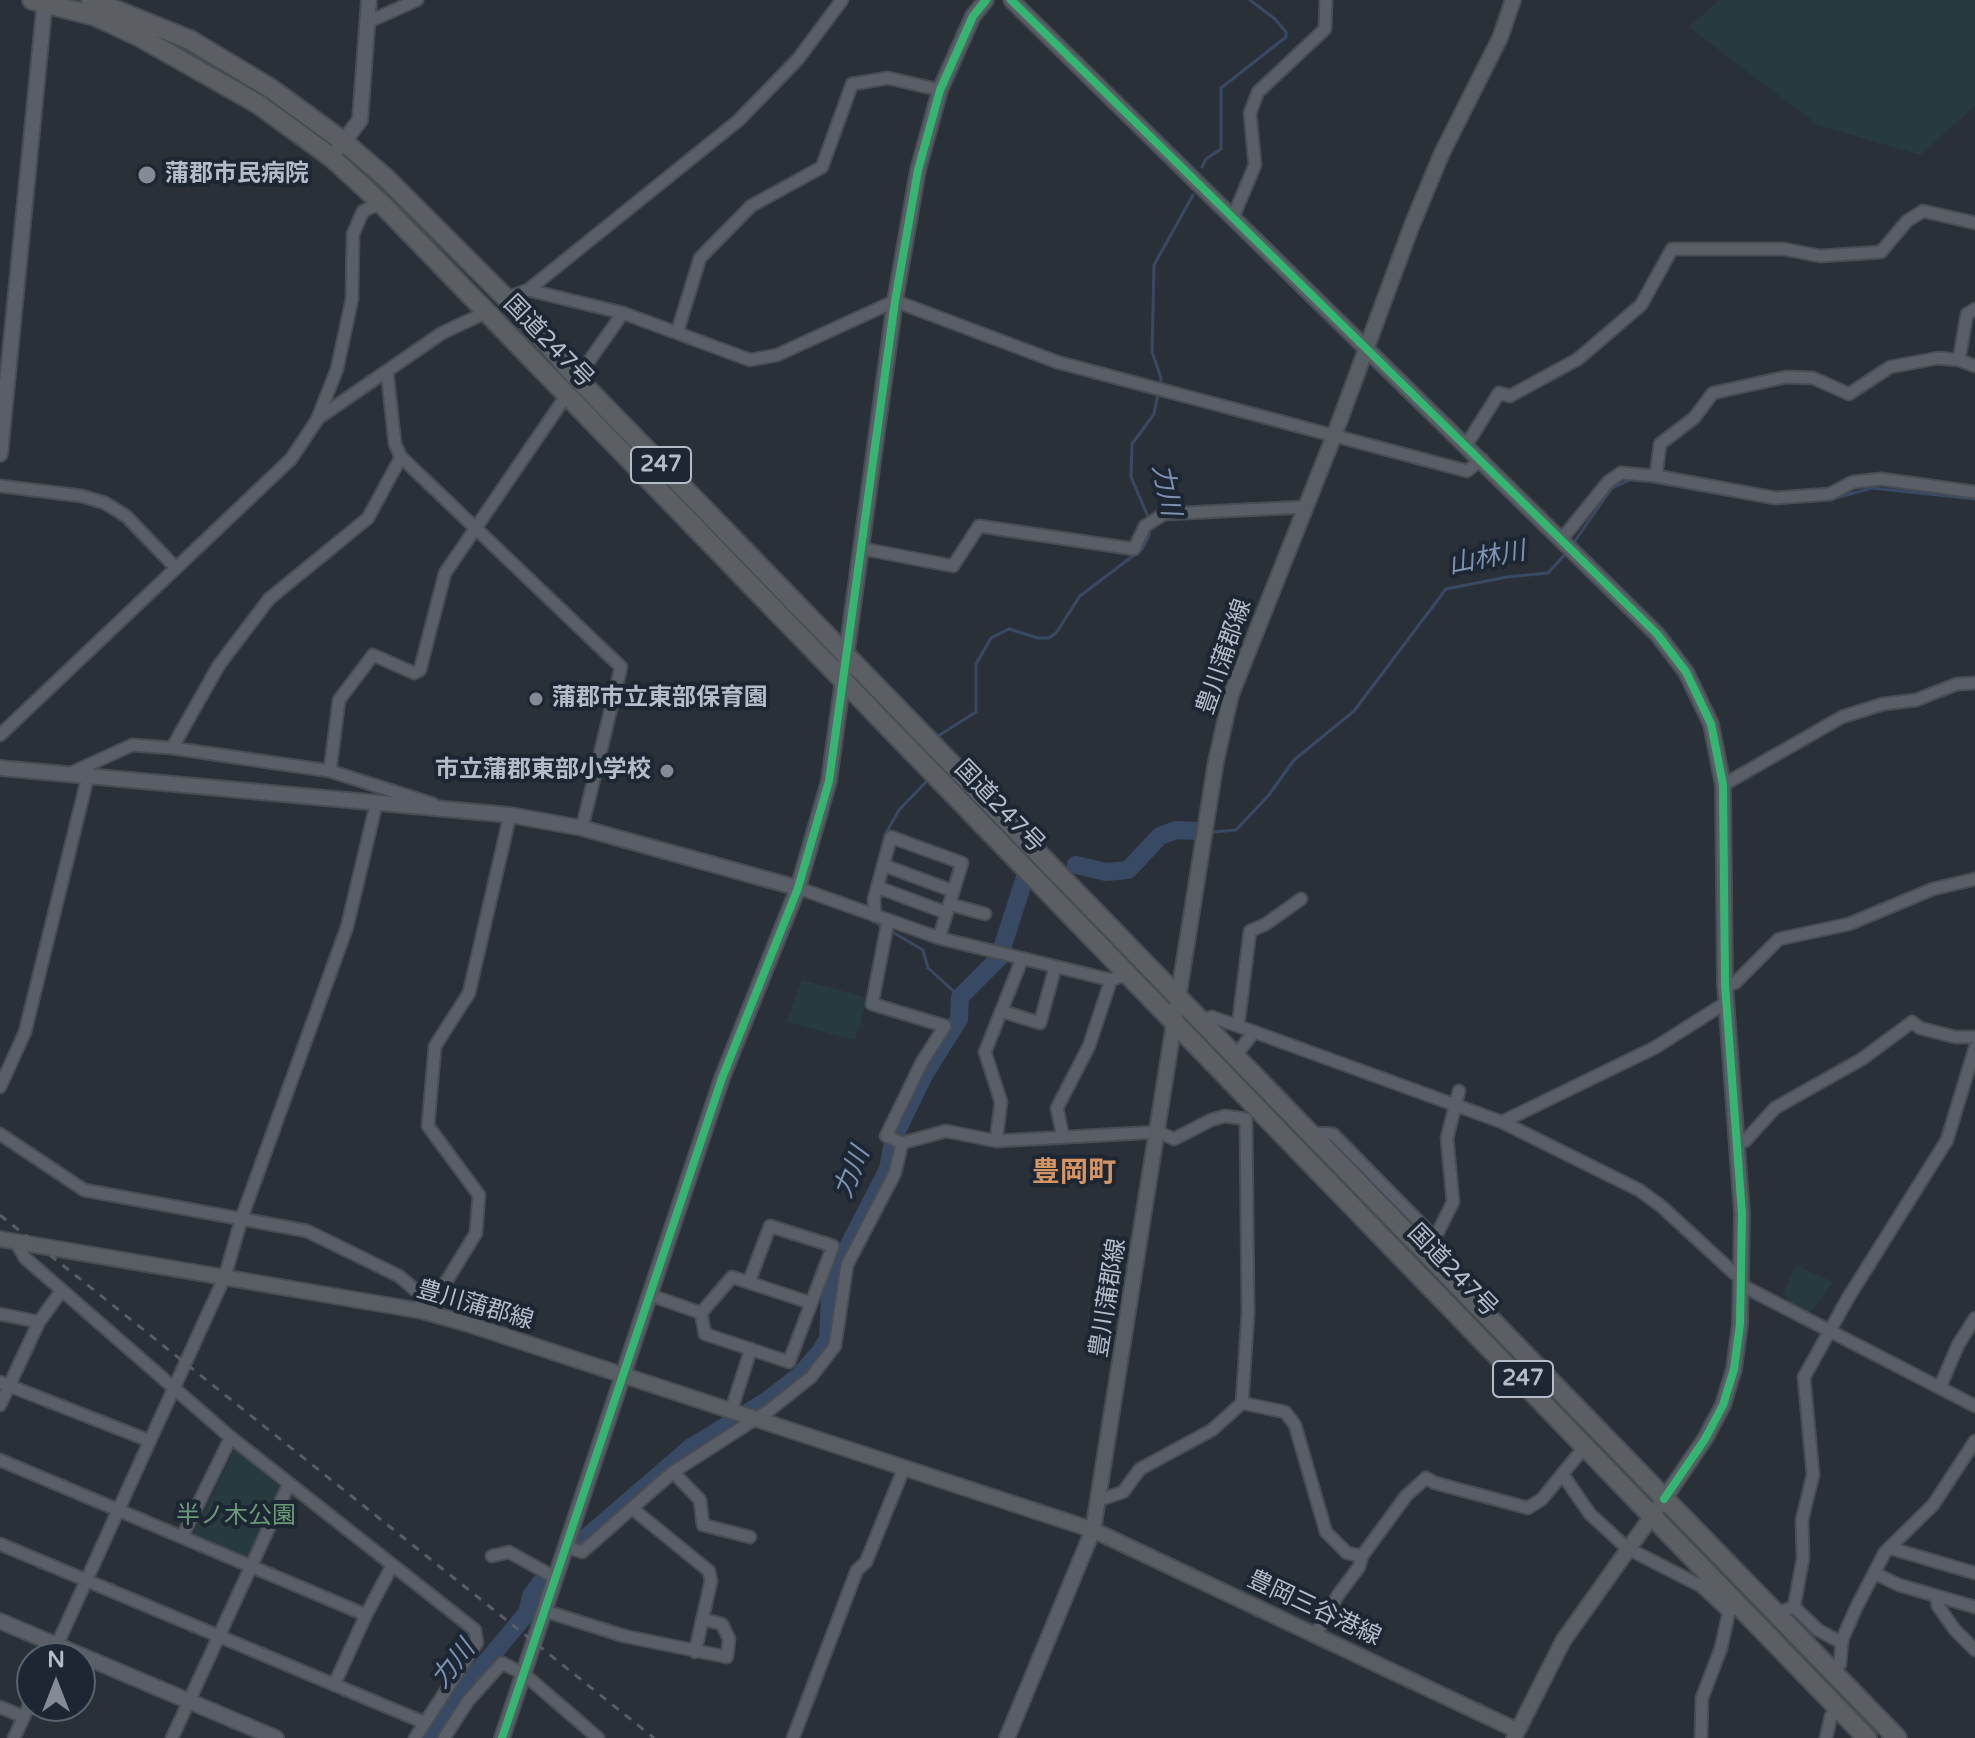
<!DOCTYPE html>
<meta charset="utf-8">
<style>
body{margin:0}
#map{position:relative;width:1975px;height:1738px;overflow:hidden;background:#2a3038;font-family:"Varela Round",sans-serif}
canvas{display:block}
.north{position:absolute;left:16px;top:1642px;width:80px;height:80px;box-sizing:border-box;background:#1d2633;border:2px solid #59626f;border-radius:50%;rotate:0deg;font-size:22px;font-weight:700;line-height:32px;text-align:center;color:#b4bcc9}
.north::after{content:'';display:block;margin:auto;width:28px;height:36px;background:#848b96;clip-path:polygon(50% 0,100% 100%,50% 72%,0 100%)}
</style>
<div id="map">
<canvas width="1975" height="1738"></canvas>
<div class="north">N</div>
</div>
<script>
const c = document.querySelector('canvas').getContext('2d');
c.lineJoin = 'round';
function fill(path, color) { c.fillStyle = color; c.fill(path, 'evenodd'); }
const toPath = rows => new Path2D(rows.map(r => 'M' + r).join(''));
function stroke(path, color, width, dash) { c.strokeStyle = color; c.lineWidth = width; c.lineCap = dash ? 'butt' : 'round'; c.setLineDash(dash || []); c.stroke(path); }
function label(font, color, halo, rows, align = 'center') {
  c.font = font + ' "Varela Round","Noto Sans JP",sans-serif'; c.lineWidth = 8; c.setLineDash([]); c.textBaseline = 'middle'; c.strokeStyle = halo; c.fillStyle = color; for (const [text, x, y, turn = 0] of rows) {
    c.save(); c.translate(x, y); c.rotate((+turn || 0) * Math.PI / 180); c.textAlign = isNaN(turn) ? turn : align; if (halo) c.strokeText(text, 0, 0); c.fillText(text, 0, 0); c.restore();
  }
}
fill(toPath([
 [1719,0,1975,0,1975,106,1920,155,1818,125,1689,27],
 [802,980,868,998,855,1040,787,1022],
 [1796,1265,1833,1282,1810,1313,1789,1303,1784,1291],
 [236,1447,280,1488,251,1563,193,1534]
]), '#273a3e');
stroke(toPath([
 [1202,167,1206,159,1221,149,1221,88,1286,37,1286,32,1275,19,1250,0],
 [1647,481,1726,495],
 [1789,502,1828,500,1872,488,1975,499],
 [1149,519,1131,477,1132,444,1154,414,1161,378,1152,352,1154,265,1193,195],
 [1572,545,1612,488,1632,479],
 [938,736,976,712,976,664,991,638,1009,629,1038,638,1049,638,1056,633,1080,596,1142,549,1149,536,1150,527],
 [1213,832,1236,830,1268,796,1294,760,1354,711,1446,589,1507,577,1548,573,1568,551],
 [867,909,885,835,899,810,926,782],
 [867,916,882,927],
 [889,930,923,950,928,968,960,997]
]), '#384963', 3);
stroke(toPath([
 [1076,865,1106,872,1128,870,1160,836,1176,830,1198,831],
 [582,1541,690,1448,765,1402,801,1374,820,1352,828,1339,830,1298,838,1266,888,1169,894,1137,924,1075,959,1019,960,997,999,958,1024,880],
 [429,1738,446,1710,527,1613,531,1596,541,1582]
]), '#384963', 18);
const minor = toPath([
 [368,22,417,0],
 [1234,215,1255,165,1250,113,1258,92,1325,29,1326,0],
 [528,290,623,313,750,360,777,355,895,301,1057,362,1467,471,1482,459],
 [506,298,528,290,739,120,798,59,842,0],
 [677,333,700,258,751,206,822,167,852,84,888,78,940,90],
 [1959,360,1967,314,1975,309],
 [387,371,395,444,401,457,621,667,582,828],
 [577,378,623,313],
 [317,419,442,333,487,312],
 [1467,444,1499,393,1510,396,1578,359,1641,305,1672,249,1784,249,1820,256,1881,252,1907,221,1923,211,1975,223],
 [1656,476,1660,444,1694,418,1713,393,1786,377,1813,378,1849,394,1890,367,1938,358,1959,360,1975,366],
 [0,486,82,496,105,503,126,516,176,568],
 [1562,539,1608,482,1621,473,1656,476,1775,498,1830,494,1853,482,1881,479,1975,492],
 [864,549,953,566,979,526,1134,549,1145,526,1164,514,1305,507],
 [0,735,291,459,317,420,337,369,352,299,353,234,363,211,381,203],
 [172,748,219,665,269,599,368,518,401,457],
 [330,771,339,700,373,655,414,673,420,670,445,573,566,396],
 [71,773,132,745,172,748,330,771,433,804],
 [1723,785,1842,717,1883,704,1916,700,1957,684,1975,683],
 [883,865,953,891],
 [877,887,947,913],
 [798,888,939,938,1111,980,1127,974],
 [949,904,985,914],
 [875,916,874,899,891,837,962,863,939,938],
 [1725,985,1735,983,1779,939,1849,924,1933,889,1975,879],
 [1001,1011,1040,1023,1055,968],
 [1199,1020,1212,1017,1238,1026,1502,1122,1639,1190,1661,1206,1735,1274,1741,1274],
 [1238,1026,1250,931,1266,924,1301,899],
 [1235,1056,1254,1032],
 [0,1087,25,1032,88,776],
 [1502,1122,1656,1047,1727,1002],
 [1309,1133,1333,1134,1435,1238,1453,1202,1447,1138,1459,1091],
 [0,1134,84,1190,307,1231,399,1276,420,1294,422,1311],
 [1063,1137,1057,1108,1089,1046,1111,980],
 [996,1141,1001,1102,985,1052,1022,959],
 [902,1143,946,1131,996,1141,1158,1132,1174,1139,1211,1120,1225,1116,1246,1119,1248,1313,1242,1403,1212,1430,1140,1469,1123,1492,1099,1500],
 [1737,1143,1745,1141,1775,1108,1862,1059,1912,1022,1920,1028,1955,1037,1975,1037],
 [16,1242,25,1258,229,1436,475,1630,477,1643,415,1738],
 [749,1282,770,1226,833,1246,789,1362,705,1334,701,1313,732,1277,811,1303],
 [1741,1285,1975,1406],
 [650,1295,701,1313],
 [0,1314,39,1322],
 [433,1314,446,1282,476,1233,479,1195,428,1126,435,1046,469,993,510,815],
 [0,1382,150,1441],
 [1940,1387,1958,1345,1975,1318],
 [1242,1403,1285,1412,1295,1425,1326,1532,1347,1553,1362,1556],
 [0,1405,39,1322,62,1290],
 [731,1411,751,1349],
 [0,1460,366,1615,392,1566],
 [673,1472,700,1500,703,1525,750,1537],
 [1563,1475,1590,1514,1627,1548,1701,1586,1729,1612],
 [634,1510,709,1571,711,1581,695,1652],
 [182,1537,231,1437],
 [0,1544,423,1722],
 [567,1547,582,1552,673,1472,771,1409,811,1377,835,1346,847,1265,895,1173,902,1143,886,1136,922,1062,945,1026,872,1004,888,921],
 [1890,1548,1975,1573],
 [492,1556,509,1552,556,1578],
 [1874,1573,1899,1585,1975,1607],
 [1936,1596,1938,1606,1955,1630,1975,1650],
 [1794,1607,1803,1558,1802,1520,1813,1475,1804,1377,1848,1298,1947,1140,1975,1048],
 [545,1611,624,1636,727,1657,729,1639,722,1624,702,1619],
 [1773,1614,1794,1607,1818,1630,1842,1643],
 [1316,1634,1338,1595,1359,1567,1362,1556,1406,1496,1426,1478,1435,1483,1528,1508,1542,1499,1586,1445],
 [51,1658,225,1276,242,1217,347,927,376,805],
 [1833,1674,1840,1664,1842,1640,1856,1608,1885,1552,1933,1505,1975,1441],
 [334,1685,366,1615],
 [0,1707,24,1717],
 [14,1738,32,1699],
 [172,1738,289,1484],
 [444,1738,468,1701,502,1663,524,1674,598,1738],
 [793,1738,857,1570,866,1562,904,1468],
 [1701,1738,1702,1698,1721,1648,1730,1607],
 [1826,1738,1831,1716,1840,1710]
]);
const tertiary = toPath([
 [1011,0,1657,634,1686,672,1711,724,1723,785,1725,985,1742,1214,1740,1324,1734,1369,1723,1405,1705,1439,1664,1499],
 [339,148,360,120,369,0],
 [0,454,45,0],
 [0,768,510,815,582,828,798,888],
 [0,1621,276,1738],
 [502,1738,722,1078,798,888,829,781,895,301,918,170,940,90,973,16,986,0],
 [1007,1738,1093,1530]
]);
const secondary = toPath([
 [0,1239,422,1311,468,1324,1093,1530,1516,1730],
 [1093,1530,1216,761,1231,695,1334,436,1412,225,1442,153,1500,38,1513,0],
 [1514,1738,1563,1641,1664,1499]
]);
const trunk = toPath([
 [32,0,95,16,138,36,258,104,331,157,381,203,1867,1738],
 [91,0,190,40,270,88,344,142,386,178,506,298,577,378,1897,1738]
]);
stroke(minor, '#484c53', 15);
stroke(tertiary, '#484c53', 18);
stroke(secondary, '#484c53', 18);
stroke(trunk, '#474c53', 22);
stroke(minor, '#5a5e66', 11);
stroke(tertiary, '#5a5e66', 14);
stroke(secondary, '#595d64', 14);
stroke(trunk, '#5b5f64', 18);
stroke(toPath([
 [0,1215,654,1738]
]), '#595d64', 3, [8, 8]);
stroke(toPath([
 [1011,0,1657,634,1686,672,1711,724,1723,785,1725,985,1742,1214,1740,1324,1734,1369,1723,1405,1705,1439,1664,1499],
 [502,1738,722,1078,798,888,829,781,895,301,918,170,940,90,973,16,986,0]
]), '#33b770', 8);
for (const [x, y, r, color] of [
 [147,175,10,"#848b96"],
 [536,699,8,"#848b96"],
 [667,771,8,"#848b96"]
]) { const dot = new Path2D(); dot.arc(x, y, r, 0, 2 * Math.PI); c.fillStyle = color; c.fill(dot); stroke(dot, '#1d2633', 3); }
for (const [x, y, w] of [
 [661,465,60],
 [1523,1379,60]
]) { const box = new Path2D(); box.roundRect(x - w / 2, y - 18, w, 36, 6); c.fillStyle = '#1d2633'; c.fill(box); stroke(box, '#b4bcc9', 2); }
label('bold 22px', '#b4bcc9', null, [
 ["247",661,465],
 ["247",1523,1379]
]);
label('bold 24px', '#b4bcc9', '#1d2633', [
 ["蒲郡市民病院",165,175],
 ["蒲郡市立東部保育園",552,699],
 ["市立蒲郡東部小学校",651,771,"right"]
], 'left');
label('24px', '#b4bcc9', '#1d2633', [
 ["国道247号",548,342,46],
 ["豊川蒲郡線",1225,657,-71],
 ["国道247号",999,807,46],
 ["国道247号",1452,1271,46],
 ["豊川蒲郡線",1109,1298,-81],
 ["豊川蒲郡線",475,1306,16],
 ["豊岡三谷港線",1314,1609,25]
]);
label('24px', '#6b9a76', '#1d2633', [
 ["半ノ木公園",236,1517]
]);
label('italic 26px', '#7c92b1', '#1d2633', [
 ["力川",1165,490,78],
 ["山林川",1487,559,-11],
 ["力川",853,1173,-68],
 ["力川",454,1665,-52]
]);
label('bold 28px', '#d59563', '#1d2633', [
 ["豊岡町",1074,1174]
]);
</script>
